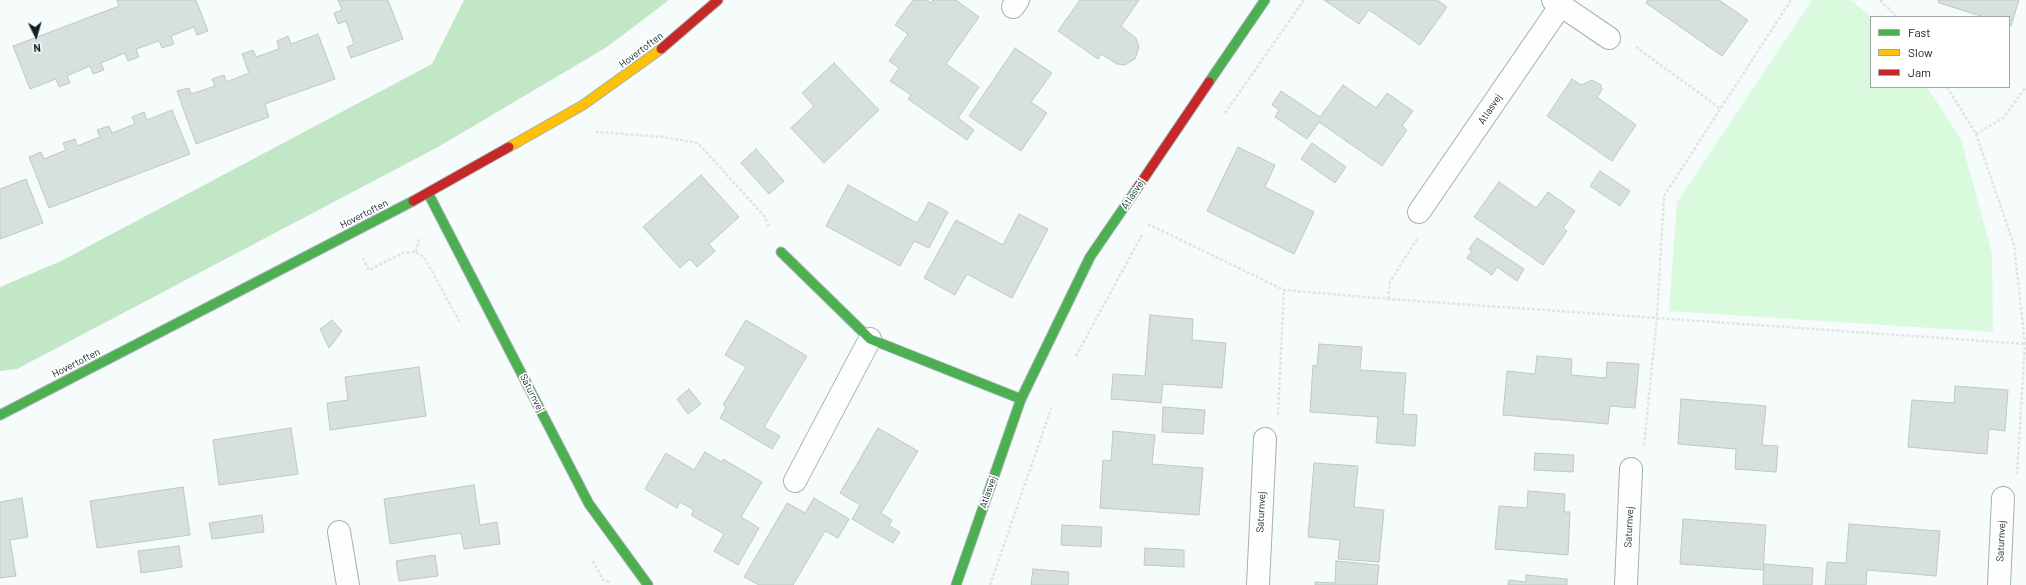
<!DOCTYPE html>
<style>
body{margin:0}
#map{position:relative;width:2026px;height:585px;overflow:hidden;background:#f6fbfb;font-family:Barlow,sans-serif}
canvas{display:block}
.legend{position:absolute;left:1870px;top:16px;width:140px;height:72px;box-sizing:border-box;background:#fff;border:1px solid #9fa6a7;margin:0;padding:5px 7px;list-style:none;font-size:12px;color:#0e2024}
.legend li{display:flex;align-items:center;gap:8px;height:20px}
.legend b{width:20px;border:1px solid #9fa6a7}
.north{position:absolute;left:16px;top:16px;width:40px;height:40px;-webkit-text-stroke:3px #fff;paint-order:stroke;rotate:175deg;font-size:11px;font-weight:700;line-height:16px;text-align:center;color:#0e2024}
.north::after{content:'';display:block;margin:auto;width:14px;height:18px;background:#0e2024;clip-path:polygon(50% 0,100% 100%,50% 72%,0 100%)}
</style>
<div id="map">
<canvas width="2026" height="585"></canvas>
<ul class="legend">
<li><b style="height:5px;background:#4caf50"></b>Fast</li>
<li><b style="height:5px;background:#ffc107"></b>Slow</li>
<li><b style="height:5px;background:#c62828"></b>Jam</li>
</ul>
<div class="north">N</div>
</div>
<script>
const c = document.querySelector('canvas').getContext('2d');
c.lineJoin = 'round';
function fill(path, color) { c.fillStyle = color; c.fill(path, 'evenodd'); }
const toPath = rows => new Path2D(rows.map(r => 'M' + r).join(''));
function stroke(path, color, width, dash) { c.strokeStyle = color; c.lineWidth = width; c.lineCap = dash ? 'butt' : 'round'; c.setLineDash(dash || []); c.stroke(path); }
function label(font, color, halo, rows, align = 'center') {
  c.font = font + ' Barlow,sans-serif'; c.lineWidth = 3.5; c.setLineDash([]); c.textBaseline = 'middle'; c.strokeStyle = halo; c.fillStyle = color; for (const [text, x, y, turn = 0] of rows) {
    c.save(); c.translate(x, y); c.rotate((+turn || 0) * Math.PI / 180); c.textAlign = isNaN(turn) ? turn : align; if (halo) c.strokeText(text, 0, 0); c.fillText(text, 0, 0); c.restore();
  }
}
fill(toPath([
 [1812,0,1851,0,1871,17,1871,87,1927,87,1961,139,1992,253,1993,332,1669,311,1677,202]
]), '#dafade');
fill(toPath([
 [464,0,669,0,607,47,438,147,17,369,0,371,0,287,61,261,432,64]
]), '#c2e7c7');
const building = toPath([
 [117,0,196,0,208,31,197,35,194,27,171,36,174,44,162,48,159,41,136,49,139,57,128,61,125,53,101,63,104,70,93,74,90,66,67,76,70,83,59,87,56,79,30,89,13,46,119,6,117,0],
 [338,0,388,0,403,39,351,58,347,47,354,44,346,21,338,24,334,13,342,10,338,0],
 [913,0,927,0,931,3,933,0,956,0,979,17,946,64,979,87,958,118,974,130,967,140,908,99,911,95,890,81,899,68,889,61,908,34,895,25,913,0],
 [1080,0,1139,0,1121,26,1136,38,1139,47,1135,59,1125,65,1117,64,1101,54,1098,59,1058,31,1080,0],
 [1324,0,1437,0,1447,7,1420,45,1369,10,1359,24,1324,0],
 [1648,0,1719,0,1748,20,1722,56,1646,3,1648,0],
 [1938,0,2019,0,2011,26,2009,25,2009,17,1984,17,1939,3,1938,0],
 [318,34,335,79,265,104,269,117,196,144,177,91,189,88,191,94,215,86,212,79,224,75,226,82,249,73,242,54,253,50,256,57,279,49,277,41,288,36,291,44,318,34],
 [1015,48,1052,73,1031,102,1047,113,1021,151,969,116,1015,48],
 [834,63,879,110,824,163,791,128,814,106,802,93,834,63],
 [1572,79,1581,85,1592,80,1601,85,1602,90,1597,97,1636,125,1612,161,1547,116,1572,79],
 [1343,85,1376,108,1387,93,1413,111,1402,126,1407,130,1382,166,1319,122,1307,139,1275,117,1279,110,1272,105,1281,91,1320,117,1343,85],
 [172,110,190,154,49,208,29,157,41,152,44,159,66,150,63,143,75,139,77,146,100,137,97,130,109,126,112,133,135,124,132,117,144,112,147,120,172,110],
 [1312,143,1346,167,1335,183,1301,159,1312,143],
 [1238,147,1275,165,1265,187,1314,212,1294,254,1207,211,1238,147],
 [756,149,784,181,769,194,741,163,756,149],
 [1600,171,1630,191,1620,206,1590,186,1600,171],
 [701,175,739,217,709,244,715,251,697,267,690,259,680,268,643,227,701,175],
 [26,179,43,223,0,239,0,189,26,179],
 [1499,182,1536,208,1548,192,1575,211,1563,228,1567,231,1543,265,1474,217,1499,182],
 [848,185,917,223,929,202,948,212,929,248,914,241,900,266,826,226,848,185],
 [1019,214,1048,229,1012,298,967,274,955,295,924,278,956,220,1003,245,1019,214],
 [1477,238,1524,269,1517,281,1497,267,1492,275,1467,258,1472,251,1469,249,1477,238],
 [1150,315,1193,319,1192,340,1226,343,1222,388,1163,384,1161,403,1111,399,1113,374,1145,376,1150,315],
 [332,320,342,331,329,348,320,329,332,320],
 [746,320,807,356,764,427,780,436,772,449,720,418,726,407,723,405,746,367,725,355,746,320],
 [1319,344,1362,347,1360,370,1406,373,1403,414,1417,415,1415,446,1376,443,1378,417,1310,412,1313,365,1317,366,1319,344],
 [1537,356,1572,359,1571,375,1606,378,1607,362,1639,364,1635,408,1610,406,1608,424,1503,415,1507,371,1535,374,1537,356],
 [419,367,426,416,330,430,327,403,348,400,345,377,419,367],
 [1955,386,2008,390,2005,431,1989,429,1987,454,1908,447,1912,400,1954,403,1955,386],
 [689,389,701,404,688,414,677,399,689,389],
 [1681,399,1766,406,1762,445,1778,446,1776,472,1735,469,1736,449,1678,444,1681,399],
 [1163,407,1205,410,1203,434,1162,432,1163,407],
 [291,428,298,474,219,485,213,440,291,428],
 [878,428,918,451,881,513,892,520,889,526,900,532,893,543,852,519,860,505,840,493,878,428],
 [1113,431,1155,435,1152,464,1203,468,1199,515,1100,508,1103,460,1111,461,1113,431],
 [705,452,722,462,723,459,762,482,741,517,759,528,738,565,714,551,724,534,691,515,694,510,680,502,677,508,645,489,666,453,694,470,705,452],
 [1535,453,1574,455,1573,472,1534,470,1535,453],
 [1314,463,1358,466,1354,507,1384,510,1379,562,1338,559,1340,540,1308,537,1314,463],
 [474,485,480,525,497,522,500,544,464,549,461,533,390,544,384,499,474,485],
 [183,487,190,535,97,548,90,501,183,487],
 [1528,491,1565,494,1564,512,1570,512,1568,555,1495,549,1499,506,1527,508,1528,491],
 [22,498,28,537,10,540,16,576,0,578,0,502,22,498],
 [814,498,849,519,838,538,825,531,793,585,759,585,744,577,787,503,805,513,814,498],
 [262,515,264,532,212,539,209,523,262,515],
 [1683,519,1766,525,1763,570,1680,564,1683,519],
 [1849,524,1940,531,1936,576,1867,570,1866,585,1825,585,1827,562,1846,563,1849,524],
 [1062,525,1102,527,1101,547,1061,545,1062,525],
 [179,546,182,567,141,573,138,551,179,546],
 [1145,548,1184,550,1184,567,1144,565,1145,548],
 [435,555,438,576,399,581,396,561,435,555],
 [1336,561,1379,565,1377,585,1315,585,1315,582,1335,583,1336,561],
 [1764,564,1813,568,1812,585,1763,585,1764,564],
 [1033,569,1069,572,1068,585,1031,585,1033,569],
 [1526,575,1567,579,1567,585,1508,585,1509,580,1526,582,1526,575]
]);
fill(building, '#d6e1df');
stroke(building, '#bec8c7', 1);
const street = toPath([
 [1553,0,1609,38],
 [1013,7,1018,0],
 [1419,212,1561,5],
 [795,481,870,339],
 [339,532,348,585],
 [1258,585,1265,439],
 [1626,585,1631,469],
 [1999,585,2003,498]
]);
const fast = toPath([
 [1209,82,1265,0],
 [428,193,589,504,648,585],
 [781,252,870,339,1021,399],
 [0,415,413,201],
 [956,585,1021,399,1090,257,1138,187]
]);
const slow = toPath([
 [509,147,583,105,661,49]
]);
const jam = toPath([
 [661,49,718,0],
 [1138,187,1209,82],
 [413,201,509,147]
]);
stroke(street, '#a5b0b2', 24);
stroke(fast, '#a5b0b2', 11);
stroke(slow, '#a5b0b2', 11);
stroke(jam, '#a5b0b2', 11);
stroke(toPath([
 [1880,0,1897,17],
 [1636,47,1721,109],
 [1947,87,1976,134,2014,245,2025,344,2017,474],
 [1225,113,1304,0],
 [596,131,597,132,663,137,698,143,764,216,769,226],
 [1976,134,2003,118,2026,87],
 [1148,224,1284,290,1388,299,2026,344],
 [416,252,419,239],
 [363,258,369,270,403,253,416,252,424,257,461,324],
 [1388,299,1390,282,1417,239],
 [1076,356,1143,233],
 [1278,415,1284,290],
 [1644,445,1657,317,1664,196,1791,0],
 [593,561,603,580,610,582],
 [990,585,1052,406]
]), '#e2e4e4', 2.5, [3, 2]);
stroke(street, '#fefefe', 22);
stroke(fast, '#4caf50', 9);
stroke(slow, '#ffc107', 9);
stroke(jam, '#c62828', 9);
label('10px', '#0e2024', '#fff', [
 ["Hovertoften",641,50,-37],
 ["Atlasvej",1490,109,-56],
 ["Atlasvej",1133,194,-56],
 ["Hovertoften",364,214,-27],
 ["Hovertoften",76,363,-27],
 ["Saturnvej",532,393,63],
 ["Atlasvej",988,492,-71],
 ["Saturnvej",1261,512,-87],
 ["Saturnvej",1629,527,-87],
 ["Saturnvej",2001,541,-87]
]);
</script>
